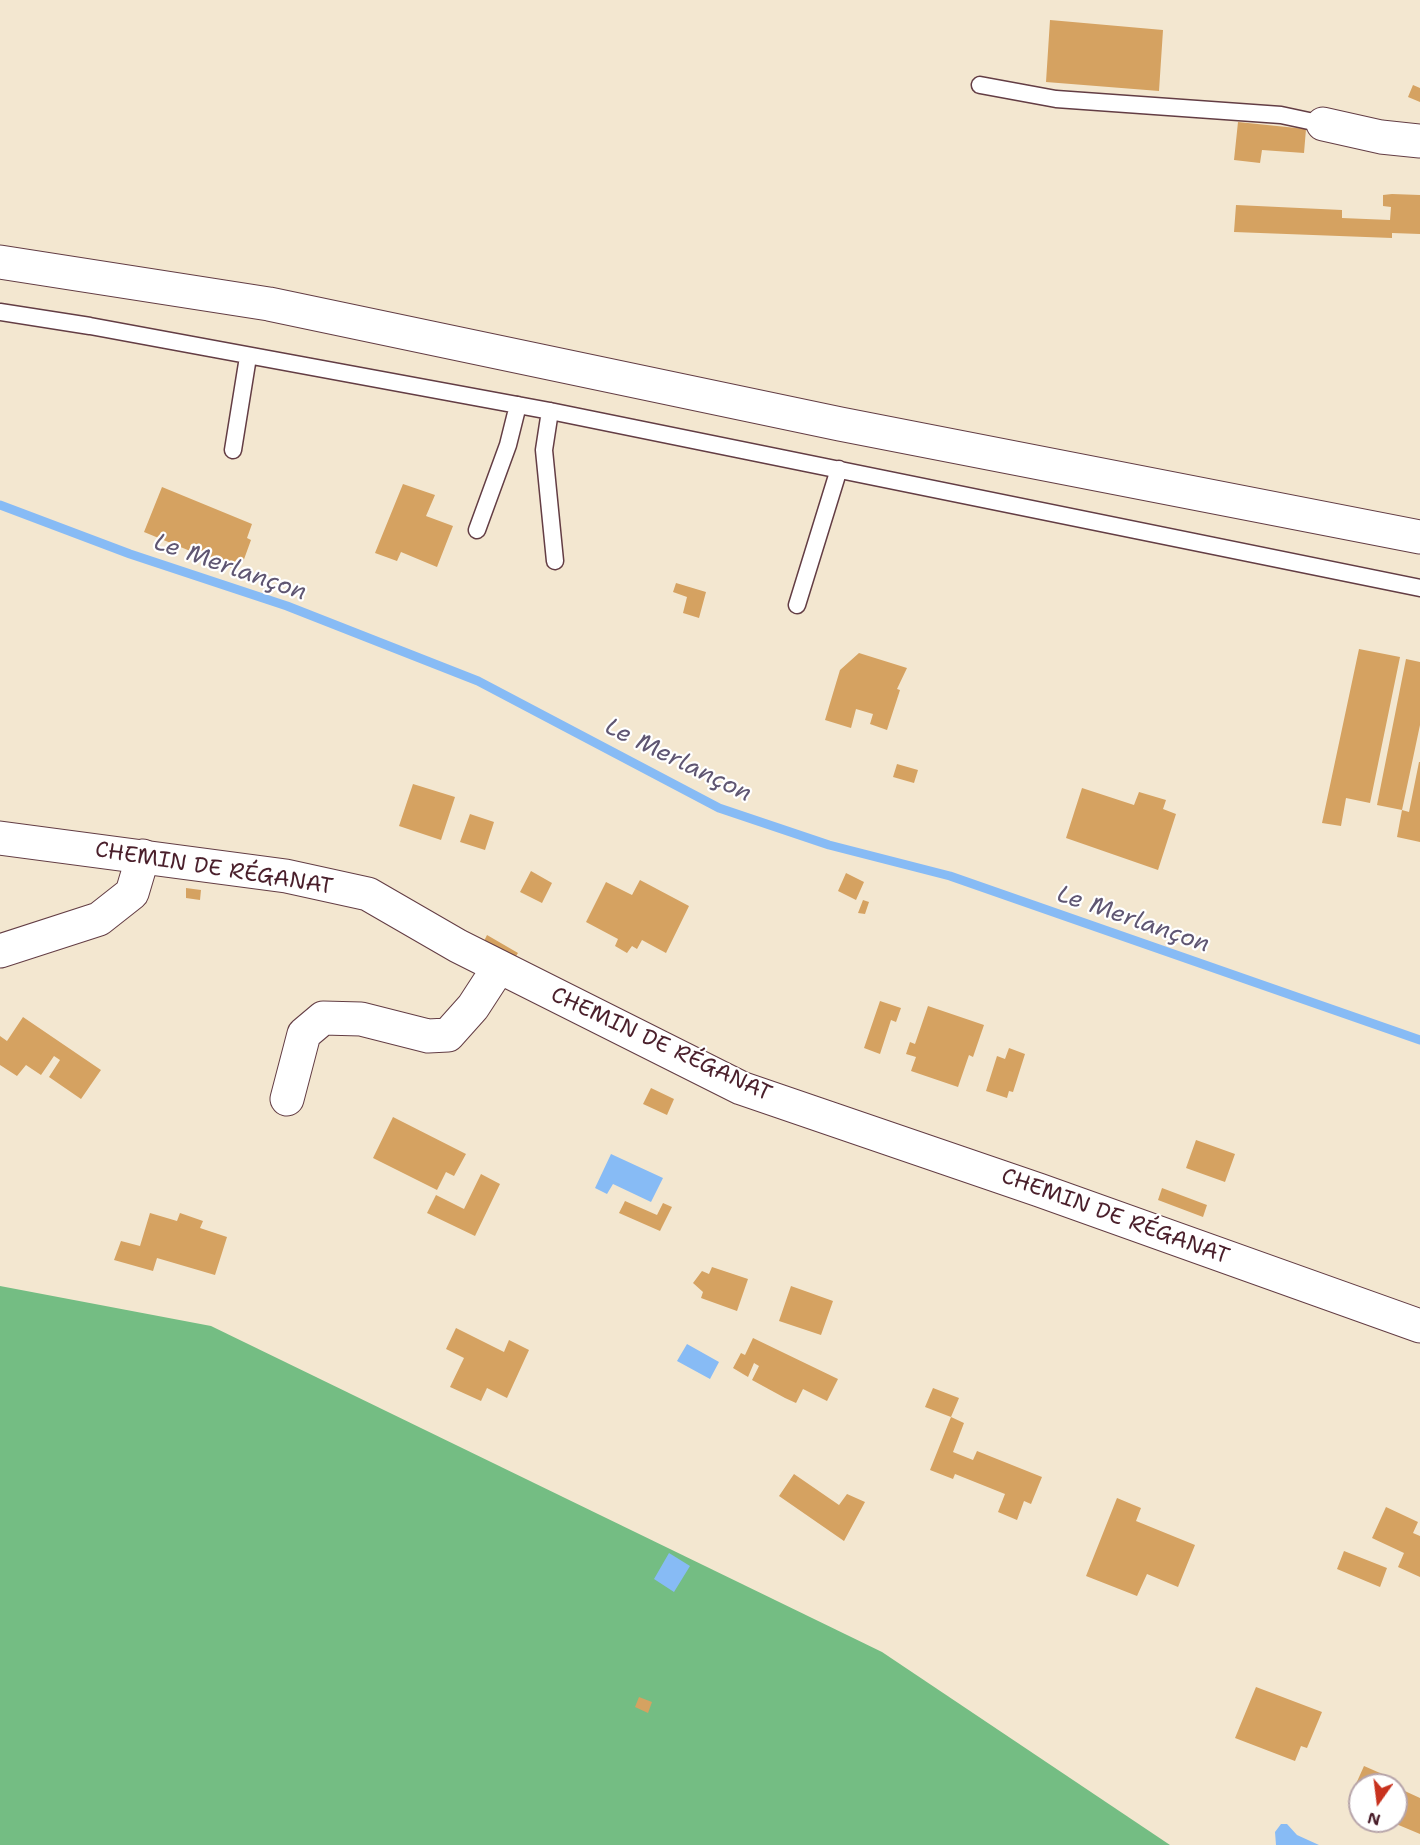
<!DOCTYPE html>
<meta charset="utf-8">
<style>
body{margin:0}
#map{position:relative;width:1420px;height:1845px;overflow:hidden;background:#f3e7d0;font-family:"Shantell Sans",sans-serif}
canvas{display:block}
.north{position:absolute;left:1348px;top:1773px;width:60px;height:60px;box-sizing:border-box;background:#fff;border:2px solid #b7a5aa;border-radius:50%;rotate:194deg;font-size:16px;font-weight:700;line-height:24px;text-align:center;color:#4a1f2b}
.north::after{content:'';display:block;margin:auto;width:21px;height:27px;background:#c8321e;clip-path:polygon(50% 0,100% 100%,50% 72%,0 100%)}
</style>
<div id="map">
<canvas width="1420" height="1845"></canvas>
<div class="north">N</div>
</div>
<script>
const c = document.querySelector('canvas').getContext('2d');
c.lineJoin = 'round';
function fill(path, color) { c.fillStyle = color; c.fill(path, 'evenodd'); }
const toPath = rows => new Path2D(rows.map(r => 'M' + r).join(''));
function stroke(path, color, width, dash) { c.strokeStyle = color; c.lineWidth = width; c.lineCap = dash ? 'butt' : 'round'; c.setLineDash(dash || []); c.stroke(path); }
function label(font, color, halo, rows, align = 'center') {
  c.font = font + ' "Shantell Sans",sans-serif'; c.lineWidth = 4.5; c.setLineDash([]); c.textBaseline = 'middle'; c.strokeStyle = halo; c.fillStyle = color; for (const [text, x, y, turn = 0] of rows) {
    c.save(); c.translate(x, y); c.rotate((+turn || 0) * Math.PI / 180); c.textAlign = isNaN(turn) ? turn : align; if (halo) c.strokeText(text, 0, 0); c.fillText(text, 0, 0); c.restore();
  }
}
fill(toPath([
 [0,1286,211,1326,882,1652,1170,1845,0,1845]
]), '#74bd83');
fill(toPath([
 [611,1154,663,1178,651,1202,613,1184,607,1194,595,1188],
 [687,1344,719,1362,710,1379,677,1361],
 [669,1553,690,1566,674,1592,654,1579],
 [1281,1824,1287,1824,1297,1835,1319,1845,1276,1845,1275,1832]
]), '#87bbf5');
stroke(toPath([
 [0,505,130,554,287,606,478,681,719,808,829,845,950,876,1420,1040]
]), '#87bbf5', 9);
fill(toPath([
 [1050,20,1163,30,1159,91,1046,82],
 [1413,85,1420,88,1420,102,1408,97],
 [1238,122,1306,129,1304,153,1262,150,1260,163,1234,160],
 [1392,194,1420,195,1420,234,1392,233,1392,238,1234,232,1236,205,1342,210,1342,218,1390,220,1391,207,1383,206,1383,195],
 [403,484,435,495,426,516,453,526,437,567,401,552,397,561,375,553],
 [162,487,252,524,247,538,251,540,243,562,238,560,234,569,144,532],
 [676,583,706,592,699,618,683,613,687,597,673,592],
 [1359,649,1400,657,1370,803,1346,798,1341,826,1322,823],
 [859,653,907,668,897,689,900,690,887,730,870,724,873,714,856,709,851,728,825,720,840,670],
 [1406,659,1420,662,1420,725,1402,810,1377,805],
 [1419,762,1420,762,1420,842,1397,837,1402,810,1409,812],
 [897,764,918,770,914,783,893,777],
 [413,784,455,797,441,840,399,826],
 [1082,788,1134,805,1139,792,1166,800,1163,809,1176,814,1158,870,1066,838],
 [470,814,494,822,485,850,460,842],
 [531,871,552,883,542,903,520,892],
 [846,873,864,882,856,900,838,891],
 [640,880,689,906,666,953,642,940,637,949,632,946,627,953,615,946,618,939,586,922,606,882,632,895],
 [186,888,201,890,200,900,186,898],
 [863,900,869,902,865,914,858,913],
 [487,935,518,953,511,964,482,945],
 [880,1001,901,1008,896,1022,891,1020,880,1054,864,1048],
 [928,1006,984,1025,973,1057,969,1055,958,1087,911,1071,916,1057,906,1054,910,1042,915,1044],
 [23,1017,101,1070,81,1099,49,1077,60,1060,54,1056,41,1075,26,1065,17,1076,0,1065,0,1036,7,1041],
 [1009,1048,1025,1054,1013,1092,1009,1091,1007,1098,986,1091,997,1056,1005,1059],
 [651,1088,674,1099,667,1115,643,1104],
 [393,1117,466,1154,454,1176,446,1172,437,1190,373,1158],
 [1196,1140,1235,1154,1225,1182,1186,1168],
 [481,1174,500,1184,475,1236,427,1213,436,1195,464,1209],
 [1162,1188,1207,1205,1203,1217,1158,1200],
 [625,1201,657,1215,663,1203,672,1207,660,1231,619,1213],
 [150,1213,177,1221,180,1213,203,1221,200,1228,227,1237,215,1275,157,1258,153,1271,114,1260,121,1241,140,1246],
 [712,1267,748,1279,737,1311,701,1298,703,1292,693,1283,702,1271,709,1274],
 [791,1286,833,1301,821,1335,779,1321],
 [456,1328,504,1352,509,1340,529,1350,507,1398,487,1388,481,1401,450,1387,464,1358,446,1349],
 [753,1338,838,1379,827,1401,803,1389,796,1403,785,1398,752,1380,759,1366,754,1363,748,1377,733,1368,741,1353,745,1355],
 [933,1388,959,1398,951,1417,964,1423,953,1452,973,1460,977,1451,1042,1477,1031,1504,1024,1501,1017,1520,998,1512,1005,1494,955,1474,953,1479,930,1470,951,1417,925,1407],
 [794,1474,839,1505,847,1494,865,1502,844,1541,779,1496],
 [1117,1498,1141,1508,1136,1521,1195,1545,1178,1587,1147,1574,1137,1596,1086,1576],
 [1386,1507,1418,1522,1413,1533,1420,1536,1420,1577,1398,1567,1404,1553,1372,1538],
 [1344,1551,1387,1568,1380,1587,1337,1569],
 [1256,1687,1322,1712,1307,1748,1301,1746,1295,1761,1235,1738],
 [639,1697,652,1702,648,1713,635,1707],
 [1364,1766,1396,1780,1393,1785,1360,1785,1360,1800,1351,1795],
 [1396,1787,1420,1798,1420,1834,1389,1821,1396,1821]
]), '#d5a261');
const service = toPath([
 [980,85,1056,99,1281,115,1323,124],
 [0,312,90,326,550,411,1420,588],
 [550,411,544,450,555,561],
 [233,450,248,357],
 [477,530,508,445,518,405],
 [797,605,839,469]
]);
const minor = toPath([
 [1323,124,1381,137,1420,141],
 [0,951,99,919,132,893,143,856],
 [287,1099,304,1034,323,1018,361,1019,428,1036,448,1035,473,1007,499,967]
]);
const tertiary = toPath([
 [0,838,286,876,368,894,458,946,741,1088,1039,1190,1420,1326]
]);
const secondary = toPath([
 [0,262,269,304,840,424,1420,537]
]);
stroke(service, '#633d44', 19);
stroke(minor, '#633d44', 35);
stroke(tertiary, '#633d44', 35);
stroke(secondary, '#633d44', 35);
stroke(service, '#fff', 16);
stroke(minor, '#fff', 33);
stroke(tertiary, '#fff', 33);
stroke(secondary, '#fff', 33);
label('22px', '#4a1f2b', '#fff', [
 ["CHEMIN DE RÉGANAT",214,869,9],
 ["CHEMIN DE RÉGANAT",661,1045,25],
 ["CHEMIN DE RÉGANAT",1115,1217,20]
]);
label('italic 24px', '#5f5672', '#fff', [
 ["Le Merlançon",230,568,19],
 ["Le Merlançon",678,761,26],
 ["Le Merlançon",1133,920,19]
]);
</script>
